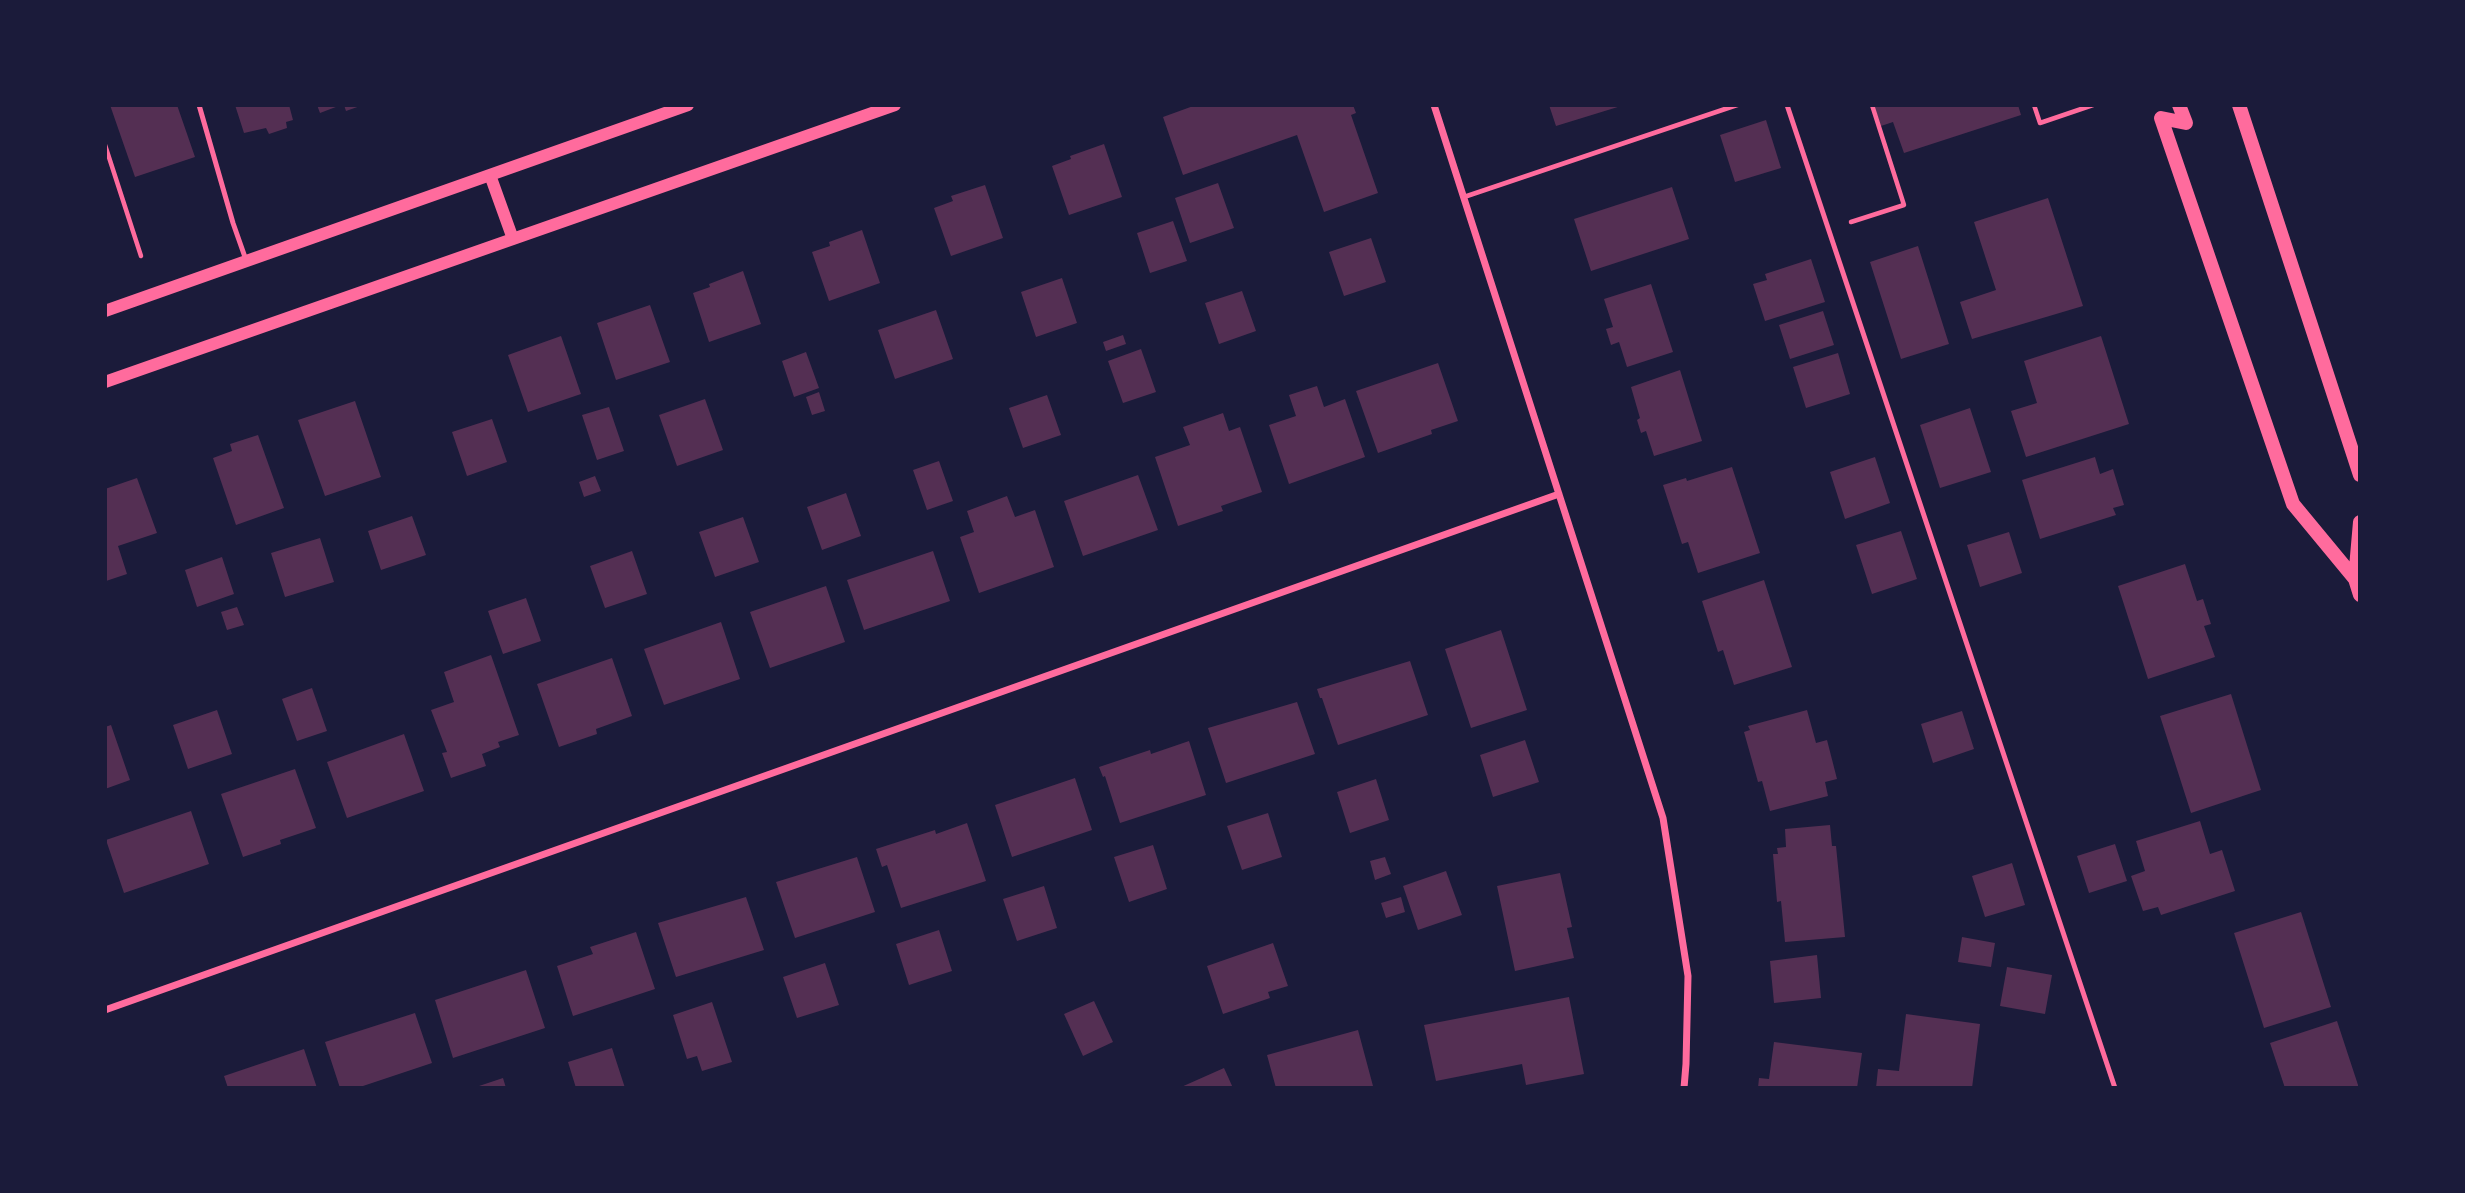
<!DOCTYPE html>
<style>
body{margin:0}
#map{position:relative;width:2465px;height:1193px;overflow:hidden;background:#1b1b3a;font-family:Overpass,sans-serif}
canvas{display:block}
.frame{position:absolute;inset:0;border:107px solid #1b1b3a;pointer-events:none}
</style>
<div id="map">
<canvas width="2465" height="1193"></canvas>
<div class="frame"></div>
</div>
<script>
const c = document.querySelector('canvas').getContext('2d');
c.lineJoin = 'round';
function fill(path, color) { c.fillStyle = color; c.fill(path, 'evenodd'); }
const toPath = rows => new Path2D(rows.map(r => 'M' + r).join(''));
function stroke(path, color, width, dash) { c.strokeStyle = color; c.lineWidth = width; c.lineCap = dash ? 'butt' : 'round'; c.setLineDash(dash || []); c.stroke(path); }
fill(toPath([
 [110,105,177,105,195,157,135,177],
 [235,105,289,105,293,120,286,122,287,128,269,134,266,128,244,133],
 [317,105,341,105,320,113],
 [344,105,363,105,346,111],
 [1196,105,1353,105,1356,113,1351,115,1378,193,1324,212,1297,135,1183,175,1163,117],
 [1549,105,1621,105,1621,106,1556,126],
 [1874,105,2018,105,2021,115,1904,153,1893,122,1881,126],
 [1766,120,1781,168,1735,182,1720,135],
 [1104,144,1122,197,1069,215,1052,166,1071,159,1070,156],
 [1218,183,1234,228,1190,243,1175,198],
 [985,185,1003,238,951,256,934,208,953,201,951,196],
 [1672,187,1689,239,1591,271,1574,219],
 [2048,198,2083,306,1972,339,1960,302,1996,290,1974,222],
 [1173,221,1187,261,1150,273,1137,233],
 [862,230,880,283,829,301,812,252,830,246,829,242],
 [1371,238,1386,282,1344,296,1329,252],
 [1918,246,1949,344,1901,359,1870,262],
 [1811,259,1825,302,1765,321,1753,284,1767,280,1765,274],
 [743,271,761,324,709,342,693,293,710,287,709,284],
 [1062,278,1077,323,1036,337,1021,292],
 [1651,284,1673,352,1627,367,1619,342,1611,345,1606,329,1613,327,1604,299],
 [1242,291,1256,331,1219,344,1205,303],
 [650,305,670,362,616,380,597,323],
 [936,310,953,359,895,379,878,330],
 [1823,311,1834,345,1790,359,1779,325],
 [1123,335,1126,344,1106,351,1103,342],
 [561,336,581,394,528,412,508,355],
 [2101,336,2129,424,2026,457,2011,411,2037,403,2024,361],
 [1141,349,1156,392,1123,403,1108,361],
 [806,352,819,388,794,397,782,361],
 [1838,353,1850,394,1806,408,1793,367],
 [1438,363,1458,421,1431,430,1432,434,1378,453,1356,391],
 [1680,370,1702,441,1654,456,1646,431,1641,433,1637,420,1640,418,1631,387],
 [1317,386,1324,407,1345,399,1365,457,1289,484,1269,425,1296,416,1289,395],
 [819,392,825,411,812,415,806,397],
 [1047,395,1061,435,1023,448,1009,408],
 [705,399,723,450,677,466,659,415],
 [355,401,381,477,325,496,298,420],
 [609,407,624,451,597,460,582,415],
 [1970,408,1991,472,1940,488,1920,425],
 [1223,413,1229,431,1240,427,1262,492,1221,506,1223,511,1178,526,1155,457,1190,445,1183,427],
 [492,419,507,462,467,476,452,432],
 [258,435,284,508,236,525,213,458,232,451,230,444],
 [1875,457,1890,503,1845,519,1830,472],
 [2095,457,2100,474,2113,469,2124,505,2113,508,2116,515,2040,539,2022,480],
 [939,461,953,501,927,510,913,470],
 [1732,467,1760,553,1698,573,1688,542,1682,544,1663,485,1686,478,1687,481],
 [1138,475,1158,530,1083,556,1064,501],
 [595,476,601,491,584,497,579,482],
 [137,478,157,533,118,546,127,574,106,581,105,489],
 [846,493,861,536,822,550,807,507],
 [1007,496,1015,517,1035,510,1054,567,979,593,960,537,974,532,967,511],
 [412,516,426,555,381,570,368,531],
 [743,517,759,562,715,577,699,532],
 [1901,531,1917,579,1872,594,1856,545],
 [2009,532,2022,573,1980,587,1967,545],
 [320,538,334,582,285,597,271,553],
 [632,551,647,594,605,608,590,566],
 [933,551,950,601,864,630,847,580],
 [222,557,234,594,197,607,185,570],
 [2185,564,2197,601,2203,599,2211,624,2204,626,2215,657,2148,679,2118,586],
 [1764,580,1792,667,1734,685,1723,650,1718,652,1702,601],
 [826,586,845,642,770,668,750,612],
 [526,598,541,641,503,654,488,611],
 [237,607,244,625,227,630,221,612],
 [721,622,740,679,664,705,644,649],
 [1501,630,1527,710,1471,728,1445,649],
 [491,655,519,735,498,742,500,747,482,754,486,766,451,778,442,753,447,752,431,710,454,702,444,672],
 [612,658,632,716,596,729,597,734,559,747,537,684],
 [1410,661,1428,715,1338,745,1322,698,1320,698,1317,689],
 [312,688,327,731,297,741,282,699],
 [2231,694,2261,790,2191,813,2160,716],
 [1297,702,1315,754,1226,783,1208,728],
 [217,710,232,754,188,769,173,725],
 [1807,710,1816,743,1827,740,1837,779,1825,782,1828,796,1770,811,1762,781,1758,782,1744,732,1750,730,1748,726],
 [1962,711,1974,749,1933,763,1921,724],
 [111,725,130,780,105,789,105,727],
 [404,734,424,791,347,818,327,762],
 [1525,740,1539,782,1493,797,1480,755],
 [1189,741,1206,795,1120,823,1105,776,1103,777,1099,767,1150,750,1151,754],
 [295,769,316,828,280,840,281,844,243,857,221,794],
 [1075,778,1092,830,1012,857,995,805],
 [1376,779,1389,820,1350,833,1337,792],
 [191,811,209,864,124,893,106,840],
 [1268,813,1282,857,1242,870,1227,826],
 [2200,821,2210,854,2222,850,2235,891,2161,915,2158,907,2143,911,2131,876,2145,871,2136,841],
 [967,823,986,881,901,908,887,865,882,867,876,849,935,830,936,834],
 [1830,825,1832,846,1836,846,1845,937,1785,942,1781,901,1777,902,1773,854,1778,854,1777,848,1786,847,1785,829],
 [2115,844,2127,881,2089,893,2077,856],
 [1153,845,1167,889,1129,902,1114,857],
 [857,857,875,912,795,938,776,882],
 [1385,857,1391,874,1375,880,1370,861],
 [2012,863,2025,905,1985,917,1972,876],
 [1446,871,1462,915,1418,930,1403,886],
 [1560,873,1572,927,1567,928,1574,958,1515,971,1497,886],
 [1044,886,1057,928,1017,941,1003,899],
 [746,897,764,950,676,977,658,923],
 [1401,897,1405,912,1386,918,1381,903],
 [2301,912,2331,1007,2264,1028,2234,933],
 [939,930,952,971,909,985,896,944],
 [636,932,655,989,573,1016,557,966,593,954,590,947],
 [1962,937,1995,943,1991,967,1958,962],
 [1273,943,1288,986,1268,992,1270,998,1223,1014,1207,966],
 [1817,955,1821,998,1774,1003,1770,961],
 [825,963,839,1005,797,1018,783,977],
 [2007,967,2052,975,2045,1014,2000,1006],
 [526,970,545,1028,453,1058,435,1000],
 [1569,997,1584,1074,1526,1085,1522,1064,1436,1081,1424,1025],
 [1094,1001,1113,1042,1083,1056,1064,1014],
 [712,1002,732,1062,702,1071,697,1056,687,1059,673,1015],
 [415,1013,432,1063,357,1088,340,1088,325,1042],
 [1906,1014,1980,1024,1972,1088,1876,1088,1878,1069,1899,1071],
 [2337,1021,2359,1088,2285,1088,2270,1043],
 [1358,1030,1373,1086,1364,1088,1276,1088,1267,1055],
 [1774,1042,1862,1053,1857,1088,1758,1088,1759,1078,1769,1079],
 [612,1048,625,1088,576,1088,568,1062],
 [304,1049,317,1088,228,1088,224,1076],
 [1224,1068,1233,1088,1179,1088],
 [503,1078,506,1088,476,1088,476,1087]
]), '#542f53');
stroke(toPath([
 [2034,105,2040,123,2093,105],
 [105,145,141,256],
 [1851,222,1904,205,1872,105]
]), '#ff6b9d', 4.5);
stroke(toPath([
 [199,105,233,223,246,260],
 [1787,105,2115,1088],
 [1464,197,1737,105]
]), '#ff6b9d', 5);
stroke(toPath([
 [1434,105,1663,818,1688,976,1686,1064,1684,1088],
 [105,1010,1559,494]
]), '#ff6b9d', 7);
stroke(toPath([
 [490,175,513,239],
 [105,311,688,105],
 [105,382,895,105]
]), '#ff6b9d', 12);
stroke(toPath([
 [2179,105,2186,123,2161,118,2293,504,2355,579,2360,595],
 [2239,105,2360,475],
 [2355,579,2360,522]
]), '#ff6b9d', 14);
</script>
